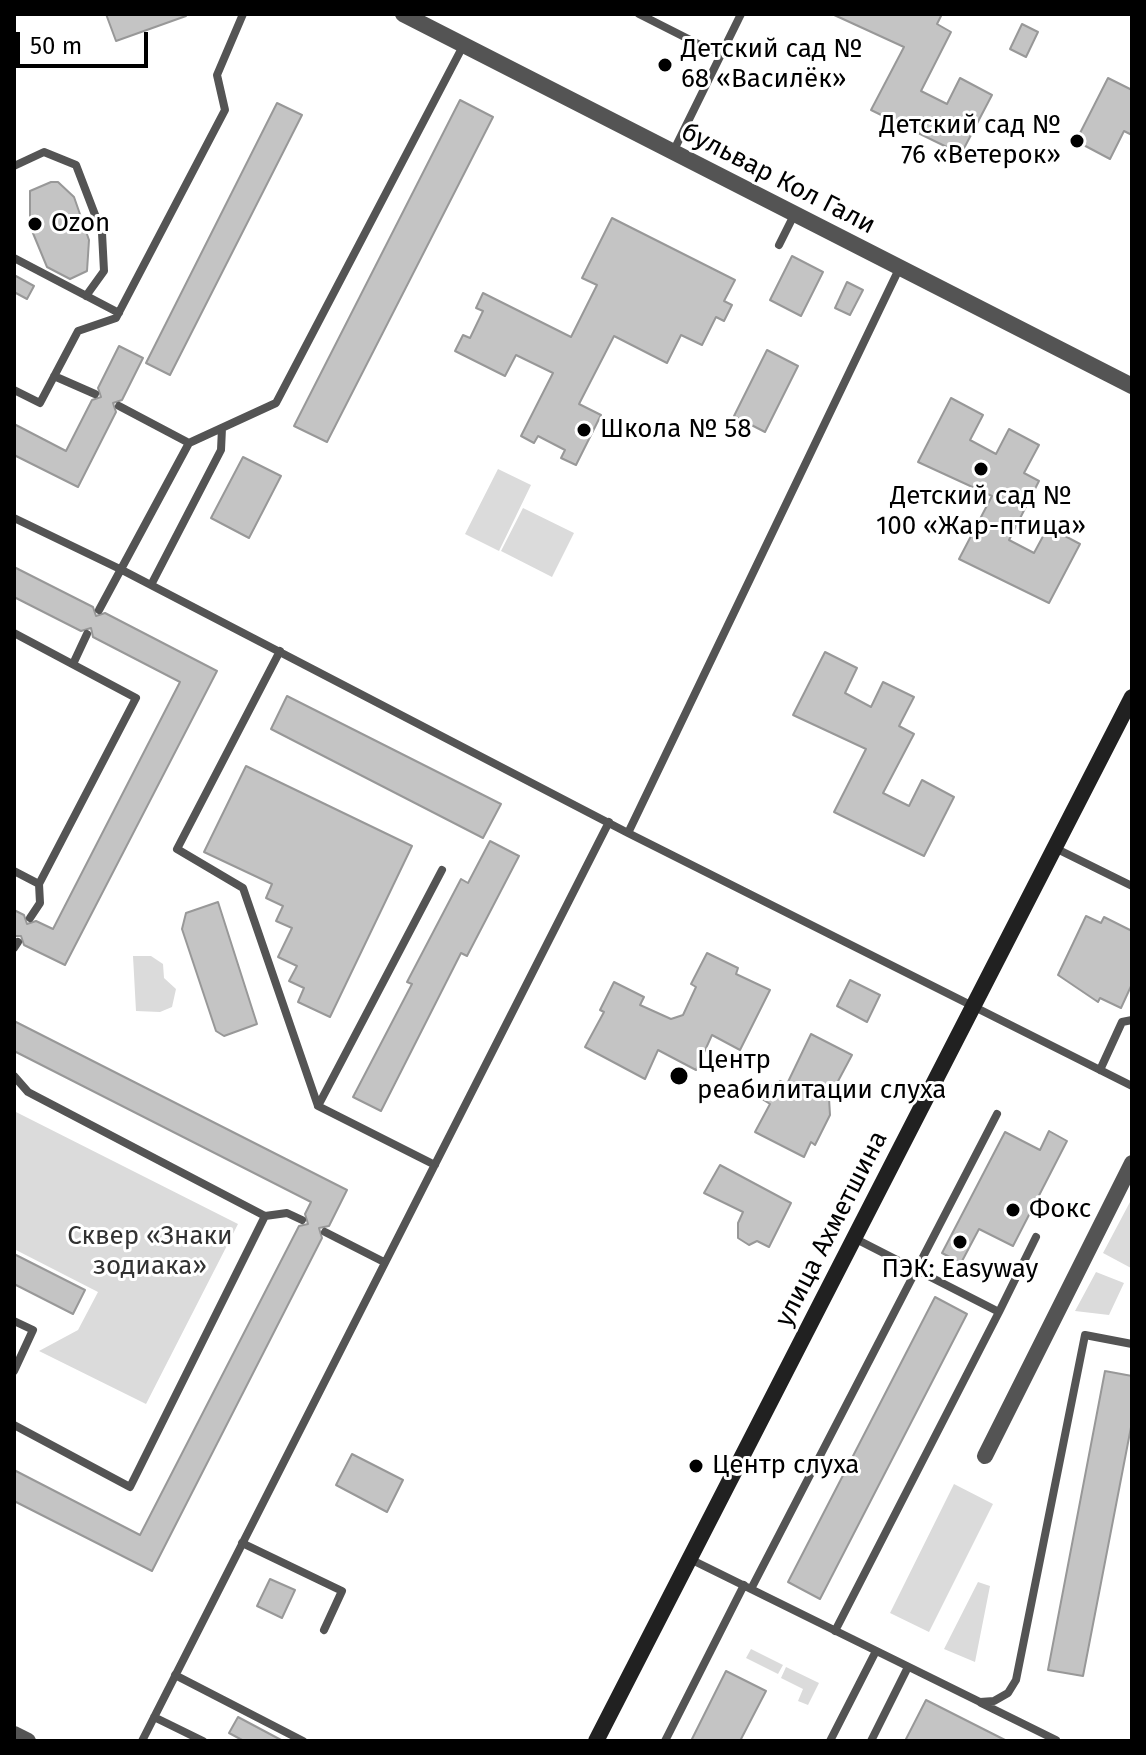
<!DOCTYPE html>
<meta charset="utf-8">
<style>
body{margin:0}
#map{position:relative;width:1146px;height:1755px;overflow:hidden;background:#fff;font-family:"Fira Sans",sans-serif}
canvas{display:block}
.frame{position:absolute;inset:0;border:16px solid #000;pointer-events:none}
.scale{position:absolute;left:16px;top:32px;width:132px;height:36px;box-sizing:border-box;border:4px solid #000;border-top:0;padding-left:10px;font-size:24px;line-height:28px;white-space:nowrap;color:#000;-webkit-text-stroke:6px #fff;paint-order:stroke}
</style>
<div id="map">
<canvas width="1146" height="1755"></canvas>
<div class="frame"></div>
<div class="scale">50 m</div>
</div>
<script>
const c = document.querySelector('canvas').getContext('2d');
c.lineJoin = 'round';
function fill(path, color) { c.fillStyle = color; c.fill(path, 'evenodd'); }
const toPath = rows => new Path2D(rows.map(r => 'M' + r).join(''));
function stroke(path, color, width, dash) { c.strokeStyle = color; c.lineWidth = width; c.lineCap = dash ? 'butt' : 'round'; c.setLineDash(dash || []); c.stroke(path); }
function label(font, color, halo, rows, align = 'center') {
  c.font = font + ' "Fira Sans",sans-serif'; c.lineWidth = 6; c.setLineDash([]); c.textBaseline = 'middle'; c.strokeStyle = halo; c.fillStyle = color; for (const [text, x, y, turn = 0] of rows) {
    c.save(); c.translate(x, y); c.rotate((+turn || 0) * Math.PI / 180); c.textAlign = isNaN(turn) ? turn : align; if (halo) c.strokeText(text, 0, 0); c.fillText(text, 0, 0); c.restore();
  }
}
fill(toPath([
 [498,469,531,485,499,551,465,534],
 [523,508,574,533,552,577,501,551],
 [133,956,151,956,163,964,164,978,176,989,172,1007,160,1012,136,1011],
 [14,1111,238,1224,146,1404,39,1351,78,1330,98,1292,14,1249],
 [1130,1202,1132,1204,1131,1268,1103,1253],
 [1096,1272,1124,1283,1109,1315,1075,1311],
 [954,1484,993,1504,929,1632,890,1613],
 [978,1582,990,1586,975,1662,944,1649],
 [751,1649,783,1665,778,1674,746,1658],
 [786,1667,819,1683,808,1705,798,1701,803,1689,781,1678]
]), '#dbdbdb');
const building = toPath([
 [106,14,186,14,186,16,116,41,106,14],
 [832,14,942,14,937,24,951,32,921,91,947,104,960,78,992,95,961,154,871,110,904,47,832,14],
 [1022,24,1038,32,1026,57,1010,49,1022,24],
 [1108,78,1132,90,1132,135,1124,131,1110,159,1076,141,1108,78],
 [460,100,493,117,327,442,294,426,460,100],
 [277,103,302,115,170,375,146,363,277,103],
 [51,182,58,182,74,197,89,240,87,271,70,279,47,267,30,226,30,191,51,182],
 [612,218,735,280,724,301,732,305,724,321,716,317,702,345,681,335,667,363,614,336,579,404,601,415,576,465,561,458,565,450,538,436,534,443,521,436,553,373,516,355,505,376,455,351,463,335,470,338,483,311,476,308,483,293,571,337,597,285,582,278,612,218],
 [792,256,823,272,801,316,770,300,792,256],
 [14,275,34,286,27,299,14,292,14,275],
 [847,282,863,290,850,315,835,308,847,282],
 [119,346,143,358,122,400,113,403,116,412,78,487,14,455,14,424,66,451,92,400,101,397,98,388,119,346],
 [767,350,798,366,765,432,734,416,767,350],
 [951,398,983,415,970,440,996,454,1009,429,1039,445,1024,473,1039,481,1009,540,1034,553,1048,527,1080,544,1049,603,959,559,992,496,918,462,951,398],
 [243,457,281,476,249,538,211,518,243,457],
 [14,567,93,607,96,616,105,613,217,671,65,965,24,945,21,936,14,936,14,910,24,915,27,924,36,921,53,929,180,682,93,637,91,628,81,631,14,597,14,567],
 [825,652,857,668,845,693,871,707,883,682,914,697,899,726,914,734,883,793,909,806,922,780,954,797,924,856,834,812,866,749,793,715,825,652],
 [287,696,501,804,483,838,271,729,287,696],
 [246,766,412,846,330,1017,298,1002,304,988,289,981,297,966,278,957,292,928,276,921,283,906,266,898,272,884,204,852,246,766],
 [490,841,519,856,467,956,461,953,381,1111,353,1097,412,984,407,982,461,879,468,883,490,841],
 [218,902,257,1024,224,1036,216,1031,182,929,186,913,218,902],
 [1086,916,1101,923,1104,917,1132,931,1132,984,1121,1008,1100,998,1098,1002,1058,975,1086,916],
 [707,953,738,968,736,974,770,990,740,1050,712,1035,696,1070,658,1050,645,1079,585,1047,604,1012,600,1010,614,982,644,997,640,1005,671,1019,683,1015,696,987,691,984,707,953],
 [850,980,880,995,867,1022,837,1006,850,980],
 [14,1021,347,1190,329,1226,319,1228,322,1238,152,1571,14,1501,14,1470,140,1535,299,1226,308,1224,305,1214,311,1202,14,1051,14,1021],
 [811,1034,852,1055,829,1098,830,1115,815,1145,811,1142,804,1157,755,1132,770,1104,762,1099,770,1085,776,1088,780,1081,787,1084,811,1034],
 [1049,1131,1067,1141,1013,1246,979,1229,961,1263,942,1253,1005,1132,1040,1150,1049,1131],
 [720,1165,791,1203,769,1247,757,1241,749,1245,738,1238,738,1223,743,1212,704,1193,720,1165],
 [14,1254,85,1290,73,1314,14,1284,14,1254],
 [935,1297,967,1314,820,1599,788,1582,935,1297],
 [1105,1371,1132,1376,1132,1422,1083,1676,1048,1670,1105,1371],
 [352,1454,403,1480,387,1512,336,1485,352,1454],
 [270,1579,295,1590,282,1618,257,1606,270,1579],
 [726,1671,766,1691,740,1741,691,1741,726,1671],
 [926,1700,1007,1741,905,1741,926,1700],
 [238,1717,283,1741,244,1741,229,1733,238,1717]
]);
fill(building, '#c4c4c4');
stroke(building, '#989898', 2);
stroke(toPath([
 [639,14,720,55],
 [673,152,741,14],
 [14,166,44,152,76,165,102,233,104,271,86,296],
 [779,245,794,215],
 [14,258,119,313],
 [54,376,95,394],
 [14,390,40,403,78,331,116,318,225,110,217,75,243,14],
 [119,406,189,443],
 [14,518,122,570,628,833,1132,1086],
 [151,585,221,450,222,428],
 [99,610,189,443,276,403,463,46],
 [14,633,136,698,39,884,40,903,30,918],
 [280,651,177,849,243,888,318,1106,435,1165],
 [73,664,87,634],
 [628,833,899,269],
 [1055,848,1132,886],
 [14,871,39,884],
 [14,948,18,942],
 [1100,1070,1122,1022,1132,1020],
 [14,1076,28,1092,265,1216,130,1487,14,1425],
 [318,1106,442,870],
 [265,1216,287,1213,302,1220],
 [325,1232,384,1262],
 [999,1312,1036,1237],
 [14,1321,33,1330,14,1371],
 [242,1543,342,1591,324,1630],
 [690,1559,980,1702,994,1701,1008,1693,1016,1680,1085,1335,1132,1344],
 [751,1589,997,1114],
 [835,1631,999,1312,854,1238],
 [175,1675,303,1741],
 [981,1703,1056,1740],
 [154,1717,203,1741],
 [142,1741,609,822],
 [665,1741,744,1585],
 [830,1741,876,1651],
 [871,1741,908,1667]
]), '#545454', 8);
stroke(toPath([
 [403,14,1132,386],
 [985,1456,1132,1163],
 [14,1734,28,1741]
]), '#545454', 16);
stroke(toPath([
 [596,1741,1132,697]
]), '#212121', 16);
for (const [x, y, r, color] of [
 [665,65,8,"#000"],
 [1077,141,8,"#000"],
 [35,224,8,"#000"],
 [584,430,8,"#000"],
 [981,469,8,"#000"],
 [679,1076,10,"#000"],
 [1013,1210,8,"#000"],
 [960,1242,8,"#000"],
 [696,1466,8,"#000"]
]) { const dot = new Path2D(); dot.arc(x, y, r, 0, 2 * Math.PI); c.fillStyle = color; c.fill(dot); stroke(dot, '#fff', 3); }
label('26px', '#000', '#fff', [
 ["Детский сад №",681,50],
 ["68 «Василёк»",681,80],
 ["Детский сад №",1061,126,"right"],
 ["76 «Ветерок»",1061,156,"right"],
 ["Ozon",51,224],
 ["Школа № 58",600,430],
 ["Детский сад №",981,497,"center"],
 ["100 «Жар-птица»",981,527,"center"],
 ["Центр",697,1061],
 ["реабилитации слуха",697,1091],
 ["Фокс",1029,1210],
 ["ПЭК: Easyway",960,1270,"center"],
 ["Центр слуха",712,1466]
], 'left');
label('26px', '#000', '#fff', [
 ["бульвар Кол Гали",778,179,27],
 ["улица Ахметшина",832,1229,-63]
]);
label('26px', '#323232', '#fff', [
 ["Сквер «Знаки",150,1237],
 ["зодиака»",150,1267]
]);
</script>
